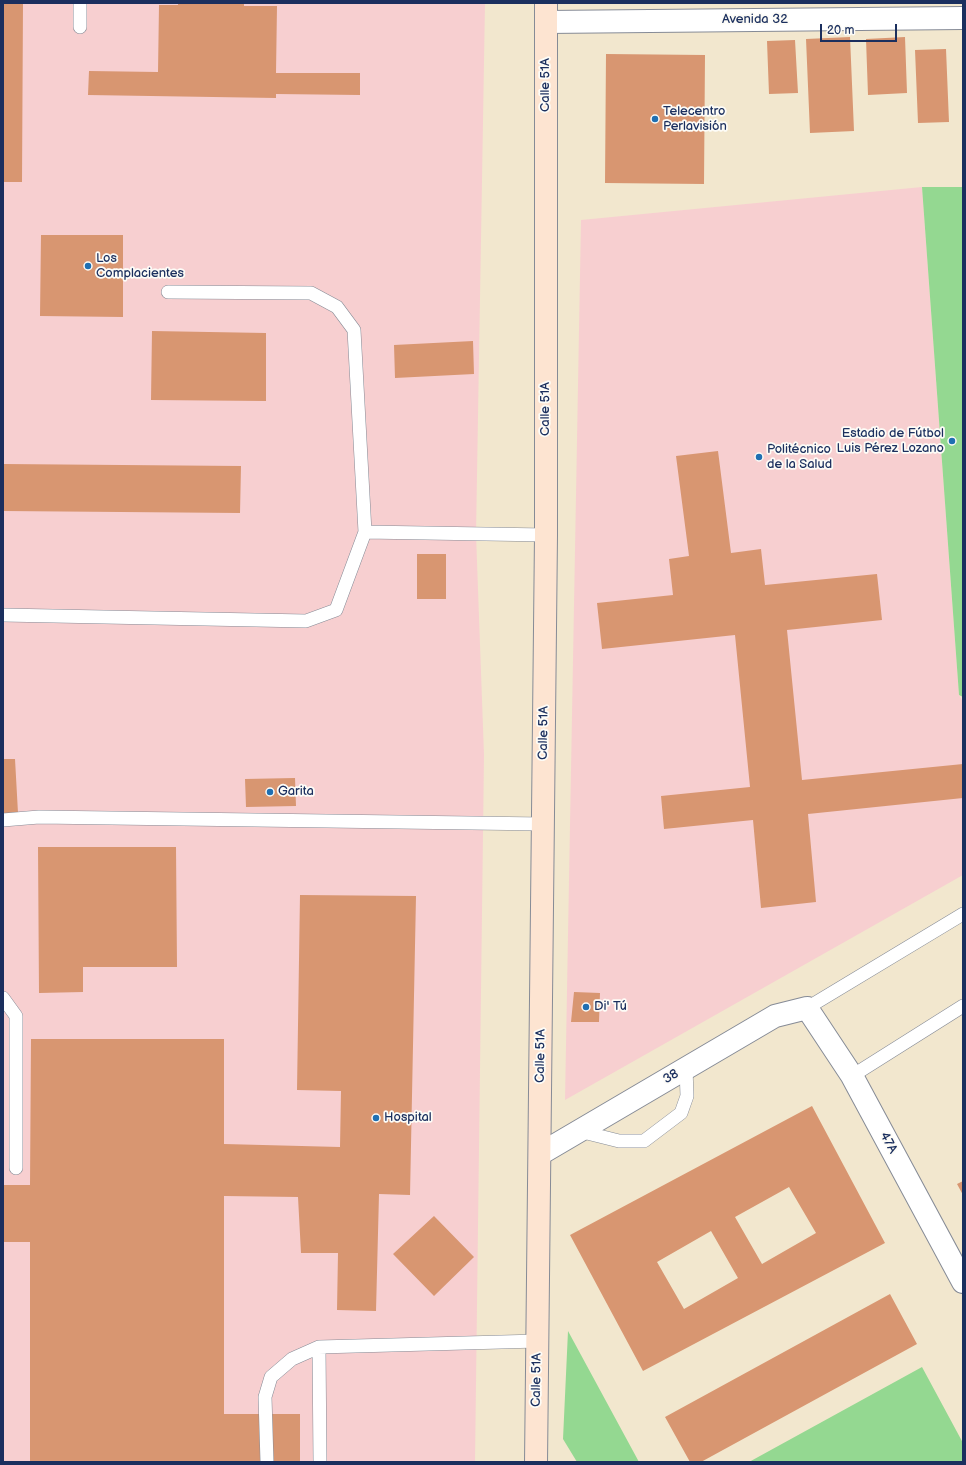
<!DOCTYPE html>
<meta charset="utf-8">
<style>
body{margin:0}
#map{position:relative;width:966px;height:1465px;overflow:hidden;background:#f2e7ce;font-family:"Balsamiq Sans",sans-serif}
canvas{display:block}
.frame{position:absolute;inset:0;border:4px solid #1b2f5e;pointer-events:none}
.scale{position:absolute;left:820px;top:24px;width:77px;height:18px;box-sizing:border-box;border:2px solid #1b2f5e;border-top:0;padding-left:5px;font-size:12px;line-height:14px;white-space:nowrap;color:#1b2f5e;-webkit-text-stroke:3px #fdfcf7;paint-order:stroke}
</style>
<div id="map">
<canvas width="966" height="1465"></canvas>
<div class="frame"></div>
<div class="scale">20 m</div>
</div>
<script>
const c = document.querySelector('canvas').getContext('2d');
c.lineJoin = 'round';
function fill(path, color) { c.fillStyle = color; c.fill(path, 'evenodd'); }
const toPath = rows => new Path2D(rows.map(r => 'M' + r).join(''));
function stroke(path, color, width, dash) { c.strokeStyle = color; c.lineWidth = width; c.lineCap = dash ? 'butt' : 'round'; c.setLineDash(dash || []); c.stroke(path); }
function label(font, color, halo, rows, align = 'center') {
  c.font = font + ' "Balsamiq Sans",sans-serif'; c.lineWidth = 3.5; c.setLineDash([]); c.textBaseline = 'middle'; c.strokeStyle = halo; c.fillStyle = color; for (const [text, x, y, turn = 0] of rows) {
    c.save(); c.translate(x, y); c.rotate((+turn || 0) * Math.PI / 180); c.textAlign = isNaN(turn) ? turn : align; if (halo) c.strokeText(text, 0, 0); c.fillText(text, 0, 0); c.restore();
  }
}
fill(toPath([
 [3,3,485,3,476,534,484,755,475,1462,3,1462],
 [922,187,959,695,963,702,963,875,565,1100,581,220]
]), '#f7cfd0');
fill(toPath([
 [922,187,963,187,963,697,959,695],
 [568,1331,639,1462,577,1462,563,1439],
 [922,1367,963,1443,963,1462,749,1462]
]), '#94d891');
fill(toPath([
 [3,3,23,3,22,182,3,182],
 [178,3,244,3,244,6,277,6,276,73,360,73,360,95,276,94,276,98,88,95,89,71,158,72,159,5,178,5],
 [850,37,854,131,810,133,806,39],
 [905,37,907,93,868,95,866,39],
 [795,40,798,93,769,94,767,41],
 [946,49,949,122,918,123,915,50],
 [606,54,705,55,704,184,605,183],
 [41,235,123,235,123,317,40,316],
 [152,331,266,333,266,401,151,400],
 [473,341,474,374,395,378,394,345],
 [718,451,731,553,761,549,765,585,877,574,882,620,787,630,802,780,963,764,963,798,808,814,816,902,761,908,753,820,664,829,661,796,750,787,735,635,602,649,597,603,673,595,669,559,689,556,676,456],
 [3,464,241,466,240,513,3,511],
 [417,554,446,554,446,599,417,599],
 [3,759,15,759,18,813,3,813],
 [295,778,296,806,246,807,245,779],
 [38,847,176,847,177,967,83,967,83,992,39,993],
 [300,895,416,896,410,1195,379,1194,376,1311,337,1310,338,1253,301,1253,298,1197,224,1196,224,1414,300,1414,300,1462,30,1462,30,1242,3,1242,3,1185,30,1185,31,1039,224,1039,224,1144,340,1147,341,1091,297,1090],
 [574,992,600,993,599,1022,571,1022],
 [812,1106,885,1243,643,1371,570,1235],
 [789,1187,816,1233,762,1264,735,1217],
 [711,1231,738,1278,684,1309,657,1262],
 [963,1181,963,1195,957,1184],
 [434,1216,474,1257,434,1296,393,1254],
 [890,1294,917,1344,701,1462,690,1462,665,1417]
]), '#d89671');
const lane = toPath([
 [80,27,80,3],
 [365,532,546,535],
 [3,615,306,621,336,610,365,532,354,330,337,307,311,293,168,292],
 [3,820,39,817,543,824],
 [3,998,16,1016,16,1168],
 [807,1008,963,914],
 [852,1076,963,1006],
 [579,1131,619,1141,644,1141,681,1113,687,1096,686,1068],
 [319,1347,320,1462],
 [267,1462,265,1397,271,1377,292,1359,319,1347,538,1341]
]);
const street = toPath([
 [546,22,963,18],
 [540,1154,775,1016,807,1008,852,1076,963,1282]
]);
const secondary = toPath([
 [536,1462,546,535,546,3]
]);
stroke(lane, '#868b96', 14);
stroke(street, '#868b96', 24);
stroke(secondary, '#868b96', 24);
stroke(lane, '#fff', 13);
stroke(street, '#fff', 22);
stroke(secondary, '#fde4d1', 22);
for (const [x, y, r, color] of [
 [655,119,4,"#1f6fb2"],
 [88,266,4,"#1f6fb2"],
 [952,441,4,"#1f6fb2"],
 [759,457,4,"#1f6fb2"],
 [270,792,4,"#1f6fb2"],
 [586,1007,4,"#1f6fb2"],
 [376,1118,4,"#1f6fb2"]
]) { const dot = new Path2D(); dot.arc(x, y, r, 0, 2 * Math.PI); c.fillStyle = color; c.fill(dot); stroke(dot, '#fdfcf7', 1.5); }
label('13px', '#1b2f5e', '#fdfcf7', [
 ["Avenida 32",755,20],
 ["Calle 51A",546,85,-90],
 ["Calle 51A",546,409,-90],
 ["Calle 51A",544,733,-89],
 ["Calle 51A",541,1056,-89],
 ["38",671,1077,-30],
 ["47A",888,1143,62],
 ["Calle 51A",537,1380,-89]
]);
label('13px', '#1b2f5e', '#fdfcf7', [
 ["Telecentro",663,112],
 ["Perlavisión",663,127],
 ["Los",96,259],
 ["Complacientes",96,274],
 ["Estadio de Fútbol",944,434,"right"],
 ["Luis Pérez Lozano",944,449,"right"],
 ["Politécnico",767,450],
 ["de la Salud",767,465],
 ["Garita",278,792],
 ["Di' Tú",594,1007],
 ["Hospital",384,1118]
], 'left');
</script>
